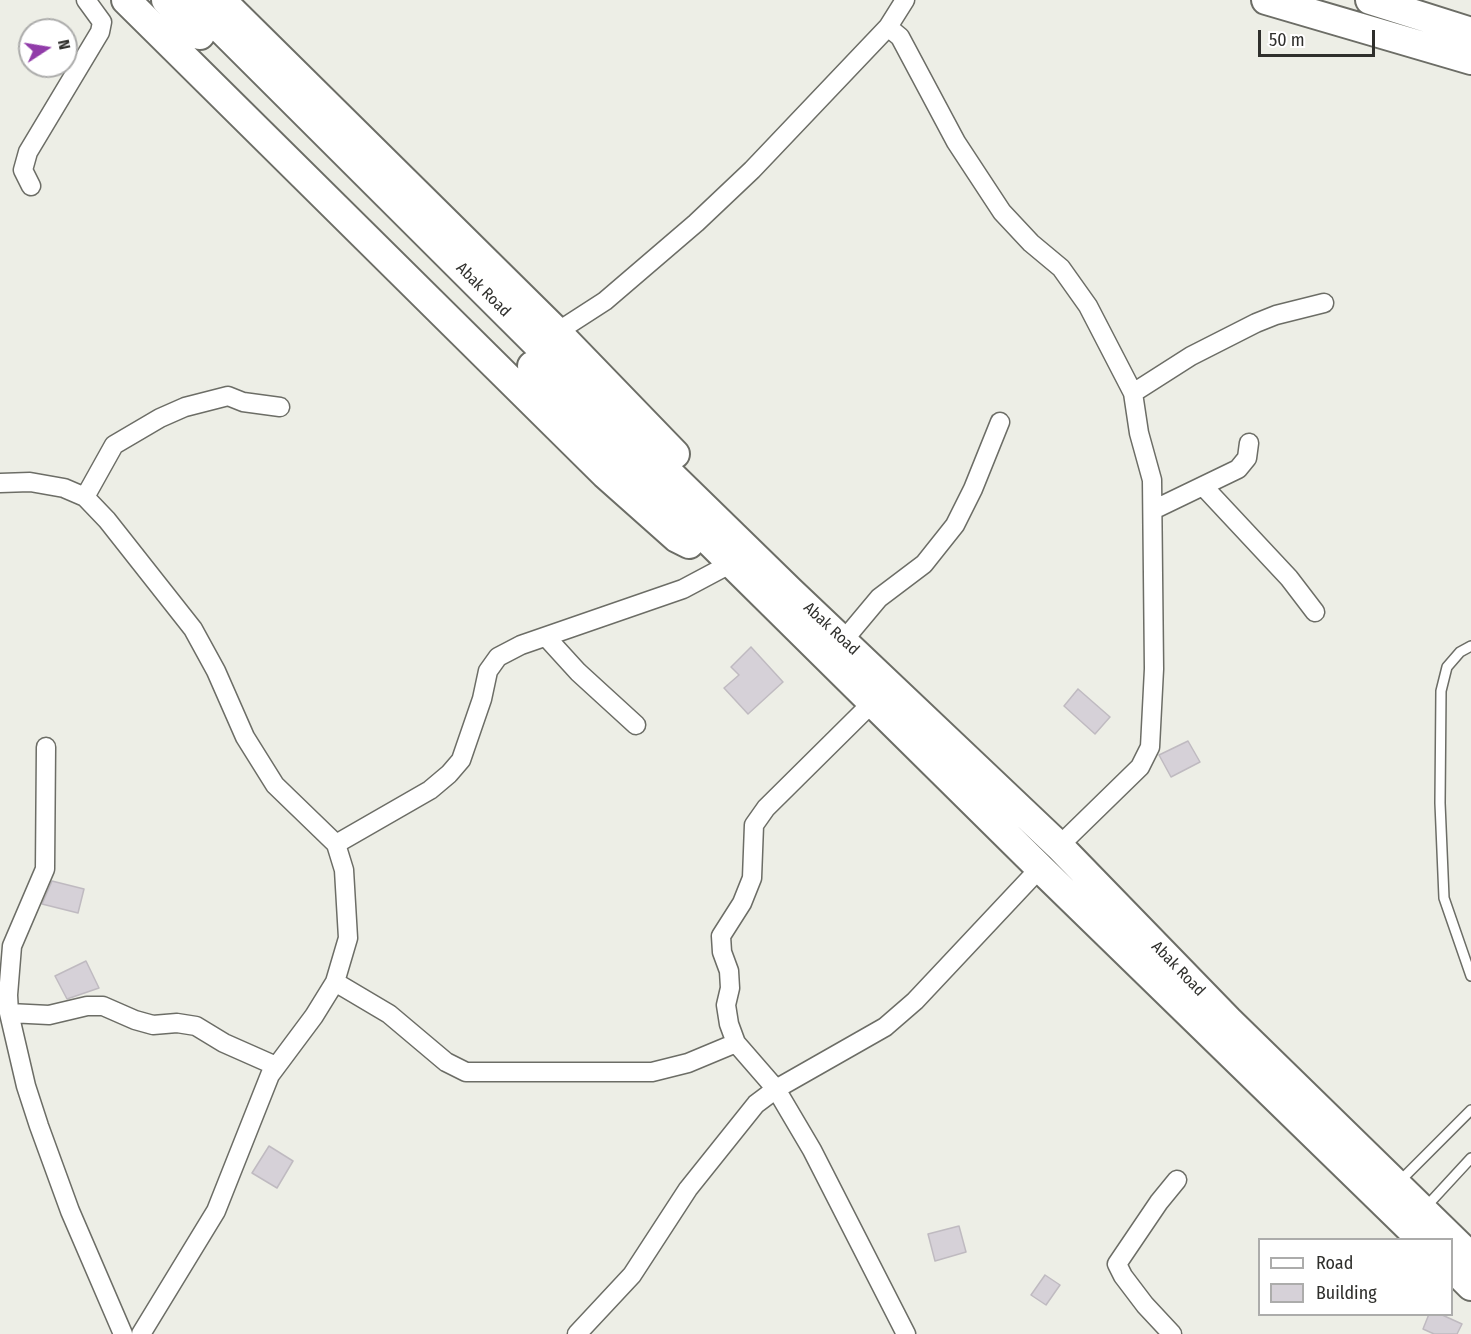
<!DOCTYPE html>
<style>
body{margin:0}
#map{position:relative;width:1471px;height:1334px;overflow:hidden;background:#edeee6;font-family:"Fira Sans Condensed",sans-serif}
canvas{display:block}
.legend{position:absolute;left:1258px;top:1238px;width:195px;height:78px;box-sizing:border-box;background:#fff;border:2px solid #acacab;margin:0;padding:8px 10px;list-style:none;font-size:18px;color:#2f2f2c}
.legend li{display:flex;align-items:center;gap:12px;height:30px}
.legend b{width:30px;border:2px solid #acacab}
.north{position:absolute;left:18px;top:18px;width:60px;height:60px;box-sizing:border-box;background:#fff;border:2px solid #acacab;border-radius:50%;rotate:78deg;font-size:16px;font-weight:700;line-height:24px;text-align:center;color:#2f2f2c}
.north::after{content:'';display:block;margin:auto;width:21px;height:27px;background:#913ca9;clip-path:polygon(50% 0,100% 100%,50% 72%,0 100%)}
.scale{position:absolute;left:1258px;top:30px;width:117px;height:27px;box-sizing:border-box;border:3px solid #2f2f2c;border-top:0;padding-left:8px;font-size:18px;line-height:21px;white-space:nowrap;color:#2f2f2c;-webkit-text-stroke:4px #fff;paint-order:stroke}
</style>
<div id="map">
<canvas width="1471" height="1334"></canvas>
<ul class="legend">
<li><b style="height:8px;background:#fff"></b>Road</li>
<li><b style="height:16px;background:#d6d1d8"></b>Building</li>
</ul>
<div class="north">N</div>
<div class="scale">50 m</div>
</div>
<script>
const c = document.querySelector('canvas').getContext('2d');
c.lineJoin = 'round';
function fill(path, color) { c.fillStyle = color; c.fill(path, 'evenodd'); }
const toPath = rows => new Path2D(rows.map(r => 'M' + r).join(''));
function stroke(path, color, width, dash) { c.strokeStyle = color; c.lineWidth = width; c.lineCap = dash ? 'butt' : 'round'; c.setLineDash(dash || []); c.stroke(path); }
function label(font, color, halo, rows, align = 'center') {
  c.font = font + ' "Fira Sans Condensed",sans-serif'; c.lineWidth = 4.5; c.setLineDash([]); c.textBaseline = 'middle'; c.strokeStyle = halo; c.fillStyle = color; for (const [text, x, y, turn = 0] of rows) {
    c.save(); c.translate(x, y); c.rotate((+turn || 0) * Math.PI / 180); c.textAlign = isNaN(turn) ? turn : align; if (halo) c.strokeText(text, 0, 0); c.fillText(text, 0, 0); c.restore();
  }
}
const building = toPath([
 [751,647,783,682,748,714,724,688,739,675,731,667,751,647],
 [1078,689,1110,717,1095,734,1064,706,1078,689],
 [1188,741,1200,762,1171,777,1159,755,1188,741],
 [52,881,84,889,78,913,42,904,52,881],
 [86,961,99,988,67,999,55,976,86,961],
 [269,1146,293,1161,277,1188,252,1173,269,1146],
 [959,1226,966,1252,935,1261,928,1234,959,1226],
 [1045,1275,1060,1285,1046,1305,1031,1295,1045,1275],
 [1429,1314,1440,1314,1462,1324,1457,1334,1434,1334,1423,1329,1429,1314]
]);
fill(building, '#d6d1d8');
stroke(building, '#bfbac0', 1.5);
const service = toPath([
 [1471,646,1460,652,1447,667,1441,691,1440,803,1444,898,1471,976],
 [1398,1183,1471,1110],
 [1424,1209,1471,1158]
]);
const minor = toPath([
 [888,27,900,37,956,142,1002,212,1031,243,1061,268,1088,306,1133,393,1139,433,1152,480,1154,669,1150,747,1140,767,1059,846],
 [31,186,23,170,28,152,100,32,102,22,86,0],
 [557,332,605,301,696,223,752,170,888,27,905,0],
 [1133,393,1191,356,1256,323,1276,315,1324,303],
 [0,483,30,482,64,488,85,497,107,520,193,629,216,671,245,737,275,785,336,844,344,870,348,938,335,982,314,1016,270,1075,216,1211,141,1334],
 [1203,486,1289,578,1315,612],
 [85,497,114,445,160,418,185,407,228,396,243,402,280,407],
 [1153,510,1238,469,1247,458,1249,443],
 [547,638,578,672,636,725],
 [843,641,879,598,924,564,955,525,973,489,1000,422],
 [872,703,766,808,754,825,752,878,742,903,721,936,722,952,729,971,730,988,726,1005,729,1024,736,1043,776,1089,812,1150,906,1334],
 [46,747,45,869,12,946,8,995,9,1013,26,1086,39,1126,70,1211,123,1334],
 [336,844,430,790,449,774,461,760,482,699,488,671,498,657,521,645,683,589,730,564],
 [335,982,389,1014,446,1062,466,1072,652,1072,688,1063,736,1043],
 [9,1013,49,1015,87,1006,103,1006,135,1020,153,1025,177,1023,196,1026,224,1043,276,1066],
 [577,1334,632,1275,688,1189,756,1104,776,1089,885,1027,915,1001,1040,868],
 [1172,1334,1145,1305,1123,1276,1117,1264,1159,1202,1177,1180]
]);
const trunk = toPath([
 [126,0,605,474,677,538,689,544],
 [166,0,200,35],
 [192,0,551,358,790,591,1059,846,1228,1020,1471,1257],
 [221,0,557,332,675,454],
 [1266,0,1471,60],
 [1370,0,1471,32],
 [532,366,1040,868,1422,1240],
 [1452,1267,1471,1286]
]);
stroke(service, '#6c6d66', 12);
stroke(minor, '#6c6d66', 21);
stroke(trunk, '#6c6d66', 32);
stroke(service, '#fff', 9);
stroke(minor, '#fff', 18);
stroke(trunk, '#fff', 28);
label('16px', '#2f2f2c', '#fff', [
 ["Abak Road",483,290,45],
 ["Abak Road",831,629,43],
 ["Abak Road",1178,969,46]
]);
</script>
